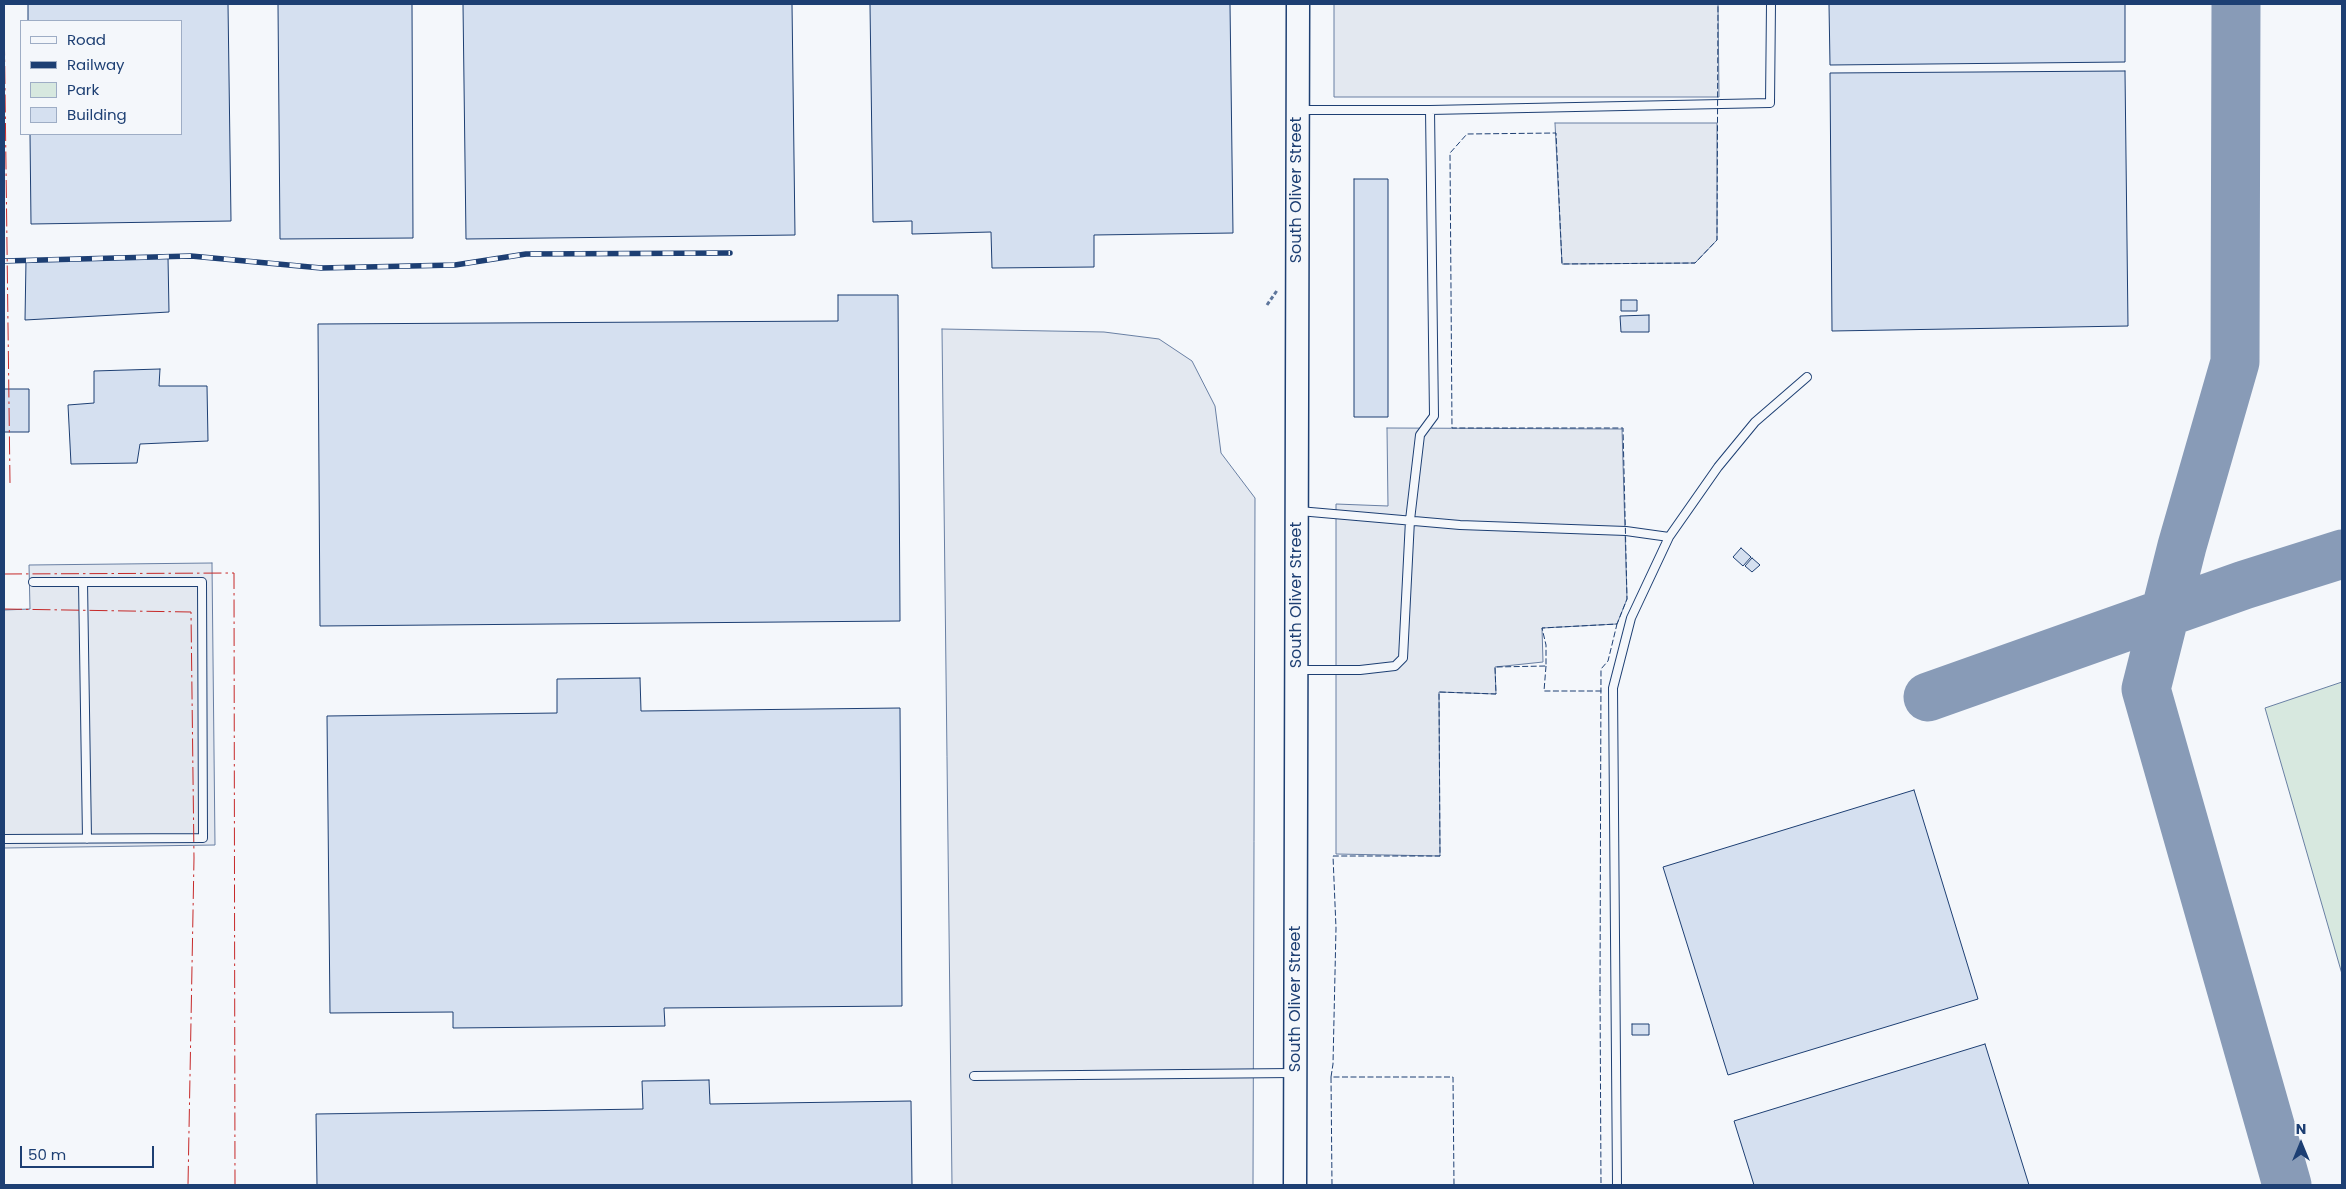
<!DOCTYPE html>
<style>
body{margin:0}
#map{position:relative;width:2346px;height:1189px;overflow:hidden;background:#f4f7fb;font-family:Poppins,sans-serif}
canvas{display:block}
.frame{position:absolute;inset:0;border:5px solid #1d3f73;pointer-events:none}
.legend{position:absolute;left:20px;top:20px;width:162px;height:115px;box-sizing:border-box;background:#f4f7fb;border:1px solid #9eadc5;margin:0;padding:6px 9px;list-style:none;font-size:15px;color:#1d3f73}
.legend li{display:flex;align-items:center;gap:10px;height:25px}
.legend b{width:25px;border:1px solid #9eadc5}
.north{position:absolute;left:2276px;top:1119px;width:50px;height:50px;-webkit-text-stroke:4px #f4f7fb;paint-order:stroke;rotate:0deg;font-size:14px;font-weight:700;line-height:20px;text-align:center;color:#1d3f73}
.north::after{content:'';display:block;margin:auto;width:18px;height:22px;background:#1d3f73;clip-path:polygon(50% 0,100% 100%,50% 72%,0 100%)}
.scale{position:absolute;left:20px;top:1146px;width:134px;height:22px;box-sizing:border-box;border:2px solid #1d3f73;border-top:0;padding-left:6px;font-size:15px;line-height:18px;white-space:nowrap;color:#1d3f73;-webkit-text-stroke:4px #f4f7fb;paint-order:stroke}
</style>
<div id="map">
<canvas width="2346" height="1189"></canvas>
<div class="frame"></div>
<ul class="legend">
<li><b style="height:6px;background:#f4f7fb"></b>Road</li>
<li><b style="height:6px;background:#1d3f73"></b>Railway</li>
<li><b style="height:14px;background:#d7e8df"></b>Park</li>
<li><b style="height:14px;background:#d5e0f0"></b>Building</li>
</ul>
<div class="north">N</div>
<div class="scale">50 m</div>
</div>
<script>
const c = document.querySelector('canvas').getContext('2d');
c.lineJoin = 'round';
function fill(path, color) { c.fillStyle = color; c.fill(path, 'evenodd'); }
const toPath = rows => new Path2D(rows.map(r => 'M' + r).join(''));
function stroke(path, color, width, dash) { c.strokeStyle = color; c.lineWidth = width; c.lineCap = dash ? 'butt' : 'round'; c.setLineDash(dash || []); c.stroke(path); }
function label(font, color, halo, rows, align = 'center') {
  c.font = font + ' Poppins,sans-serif'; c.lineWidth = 4; c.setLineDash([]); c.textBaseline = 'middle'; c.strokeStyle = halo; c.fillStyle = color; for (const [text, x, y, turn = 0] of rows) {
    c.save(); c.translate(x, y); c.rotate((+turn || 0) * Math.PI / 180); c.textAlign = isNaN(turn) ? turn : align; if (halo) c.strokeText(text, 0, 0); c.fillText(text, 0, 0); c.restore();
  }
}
const green = toPath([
 [2342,682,2342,974,2265,708,2342,682]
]);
fill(green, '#d7e8df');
stroke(green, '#687fa3', 1);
const parking = toPath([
 [1334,4,1718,4,1719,97,1334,97,1334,4],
 [1555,123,1717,123,1717,240,1695,263,1562,264,1555,123],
 [942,329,1104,332,1159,339,1192,361,1215,406,1221,453,1255,498,1253,1185,952,1185,942,329],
 [1387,428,1622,429,1627,599,1617,624,1542,628,1543,662,1495,667,1496,694,1439,692,1440,856,1336,854,1336,504,1388,506,1387,428],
 [212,563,215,845,4,848,4,610,30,609,29,565,212,563]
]);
fill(parking, '#e3e8f0');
stroke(parking, '#687fa3', 1);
stroke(toPath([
 [2236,4,2235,362,2182,546,2146,689,2287,1185],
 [1928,697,2244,585,2342,554]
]), '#889bb7', 49);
const building = toPath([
 [28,4,228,4,231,221,31,224,30,134,181,134,181,21,28,21,28,4],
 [278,4,412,4,413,238,280,239,278,4],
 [463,4,792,4,795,235,466,239,463,4],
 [870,4,1230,4,1233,233,1094,235,1094,267,992,268,991,232,912,234,912,221,873,222,870,4],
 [1829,4,2125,4,2125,62,1830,65,1829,4],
 [2125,71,2128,326,1832,331,1830,73,2125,71],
 [1354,179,1388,179,1388,417,1354,417,1354,179],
 [168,257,169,312,25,320,26,260,168,257],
 [838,295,898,295,900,621,320,626,318,324,838,321,838,295],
 [1621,300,1637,300,1637,311,1621,311,1621,300],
 [1649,315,1649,332,1621,332,1620,316,1649,315],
 [160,369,159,386,207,386,208,441,140,444,137,463,71,464,68,405,94,403,94,371,160,369],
 [4,389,29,389,29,432,4,432,4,389],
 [1741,548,1751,557,1743,566,1733,557,1741,548],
 [1752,558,1760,565,1752,572,1745,566,1752,558],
 [640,678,641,711,900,708,902,1006,664,1008,665,1026,453,1028,453,1012,330,1013,327,716,557,713,557,679,640,678],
 [1914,790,1978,999,1728,1075,1663,867,1914,790],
 [1632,1024,1649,1024,1649,1035,1632,1035,1632,1024],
 [1985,1044,2029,1185,1754,1185,1734,1121,1985,1044],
 [709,1080,710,1104,911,1101,912,1185,317,1185,316,1114,643,1109,642,1081,709,1080]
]);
fill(building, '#d5e0f0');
stroke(building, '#1d3f73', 1);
const lane = toPath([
 [1299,110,1430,110,1770,103,1771,4],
 [1299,511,1460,525,1626,531,1669,537],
 [83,582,87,839],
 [1298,670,1360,670,1395,666,1403,658,1410,520,1420,435,1434,416,1430,110],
 [4,839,203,838,202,582,33,582],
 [974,1076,1292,1073],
 [1617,1185,1613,688,1631,618,1669,537,1718,467,1755,422,1807,377]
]);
const secondary = toPath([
 [1295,1185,1298,4]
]);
stroke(lane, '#1d3f73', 10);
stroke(secondary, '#1d3f73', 25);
stroke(toPath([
 [1267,305,1278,289]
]), '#5e769c', 3, [4, 2.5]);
stroke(lane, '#f4f7fb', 8);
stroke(secondary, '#f4f7fb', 22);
const rail = toPath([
 [4,261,191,256,321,268,455,265,526,254,730,253]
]);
stroke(rail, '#1d3f73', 5.5);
stroke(rail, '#f4f7fb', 4, [11]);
stroke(toPath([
 [1546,666,1544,691,1602,691],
 [1600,990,1601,1185],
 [1600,991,1601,669,1608,661,1617,624],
 [1331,1077,1333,1064,1336,928,1333,856,1440,856,1439,692,1496,694,1495,667,1546,666,1546,645,1542,628,1617,624,1627,599,1623,428,1452,428,1450,153,1467,134,1556,133,1562,264,1695,263,1717,240,1718,4],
 [1332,1185,1331,1077,1453,1077,1454,1185]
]), '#1d3f73', 1, [6, 2.5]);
stroke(toPath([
 [4,9,10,483],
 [4,574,234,573,235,1185],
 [4,609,191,612,194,858,188,1185]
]), '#c62828', 1, [18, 4, 2.5, 4]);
label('16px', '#1d3f73', '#f4f7fb', [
 ["South Oliver Street",1297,190,-90],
 ["South Oliver Street",1297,595,-90],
 ["South Oliver Street",1296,999,-90]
]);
</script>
